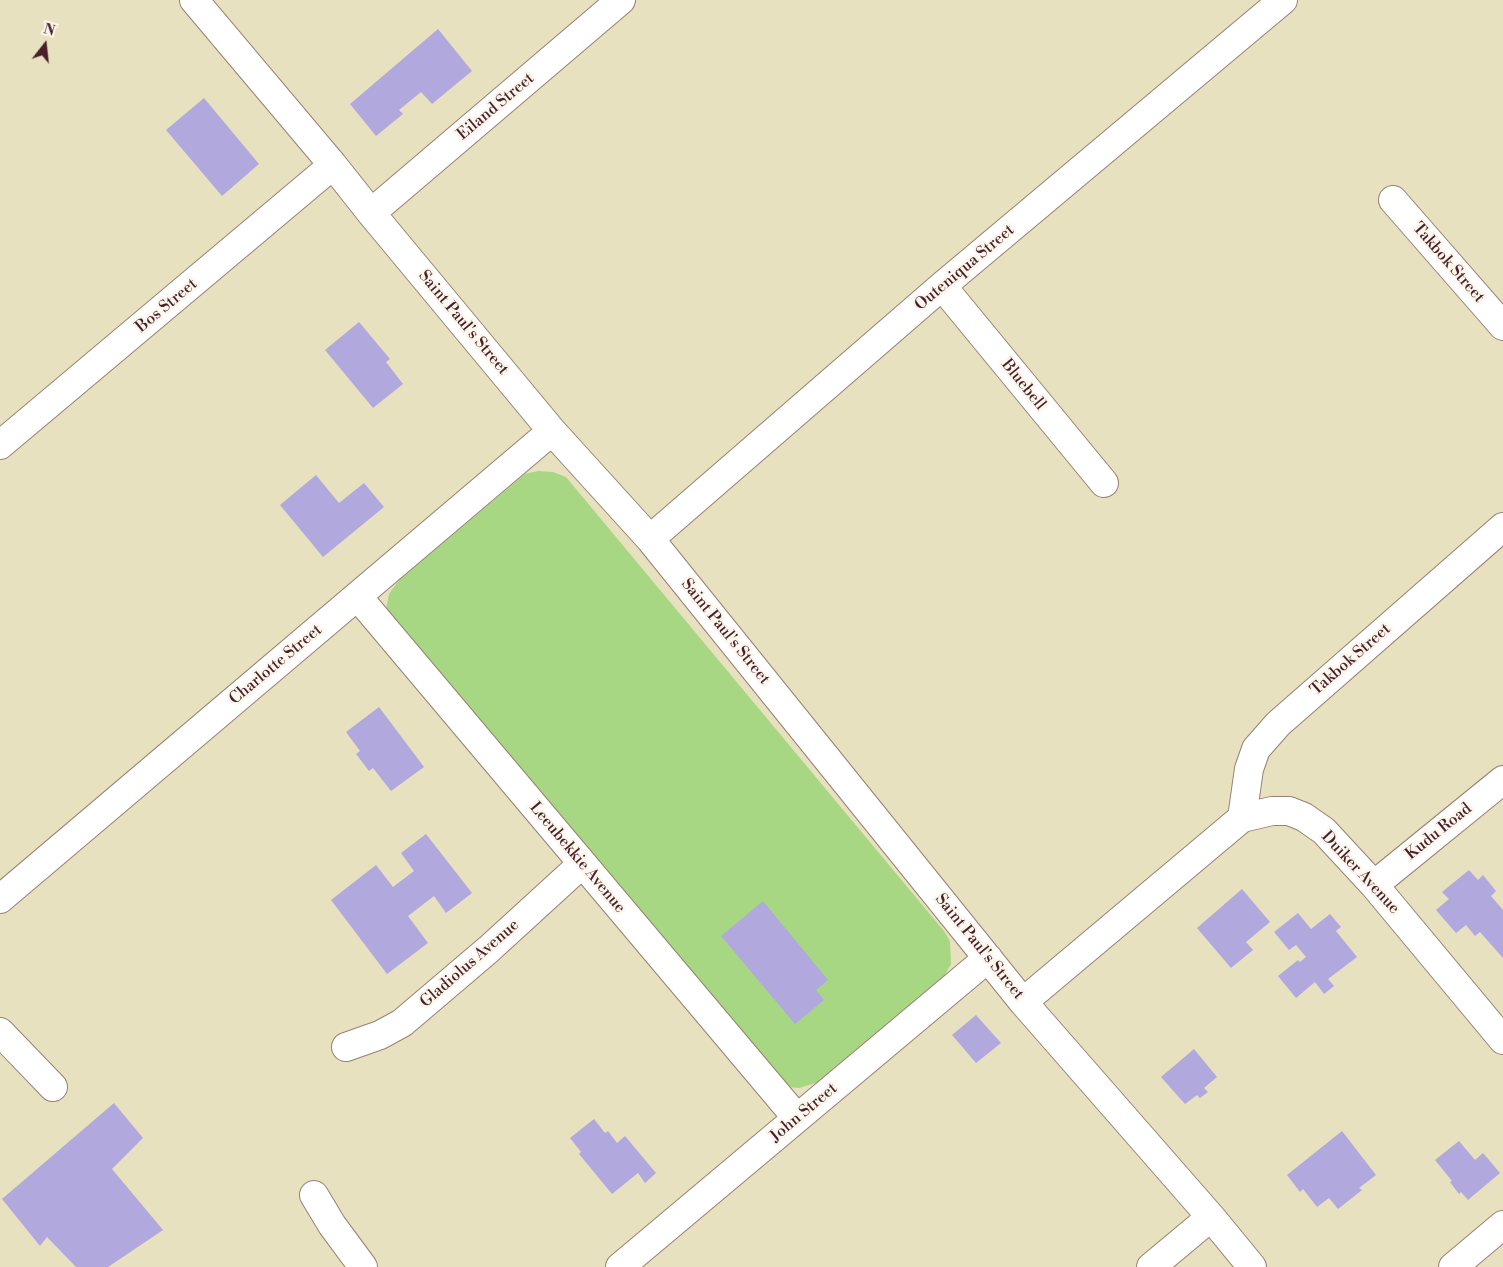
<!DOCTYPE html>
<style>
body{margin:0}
#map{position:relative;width:1503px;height:1267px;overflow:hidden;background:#e7e1bf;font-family:"Libre Bodoni",serif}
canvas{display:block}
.north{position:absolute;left:20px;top:20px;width:50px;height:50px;-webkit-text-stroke:4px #fbf7ec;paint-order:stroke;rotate:16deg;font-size:14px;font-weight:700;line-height:20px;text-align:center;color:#4a1f2b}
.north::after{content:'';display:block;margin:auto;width:18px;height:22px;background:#4a1f2b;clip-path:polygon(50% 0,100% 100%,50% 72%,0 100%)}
</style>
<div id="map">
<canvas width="1503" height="1267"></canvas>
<div class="north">N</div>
</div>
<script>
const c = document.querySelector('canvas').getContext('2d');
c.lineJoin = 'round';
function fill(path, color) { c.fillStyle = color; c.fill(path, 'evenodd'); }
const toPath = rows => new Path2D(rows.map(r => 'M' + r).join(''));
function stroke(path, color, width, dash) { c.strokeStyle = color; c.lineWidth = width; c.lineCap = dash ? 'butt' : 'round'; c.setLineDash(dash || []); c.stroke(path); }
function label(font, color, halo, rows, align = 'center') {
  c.font = font + ' "Libre Bodoni",serif'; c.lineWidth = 5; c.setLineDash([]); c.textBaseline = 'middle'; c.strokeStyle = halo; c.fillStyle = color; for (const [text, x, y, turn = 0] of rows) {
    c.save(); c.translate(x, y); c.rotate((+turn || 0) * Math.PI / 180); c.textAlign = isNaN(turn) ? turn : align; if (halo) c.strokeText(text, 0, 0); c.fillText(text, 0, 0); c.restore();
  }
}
fill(toPath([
 [538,471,553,472,566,477,944,931,950,941,951,964,943,978,819,1082,799,1088,788,1087,386,609,389,594,399,580,525,474]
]), '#a8d784');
fill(toPath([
 [438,29,472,71,432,104,421,92,399,110,403,114,376,136,350,104],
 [204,98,259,164,222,196,166,130],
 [359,322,390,359,386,362,403,384,373,408,325,350],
 [316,475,339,503,364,483,384,507,323,557,280,505],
 [379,707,424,767,391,791,373,768,369,771,356,754,360,751,346,732],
 [426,834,472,893,446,913,434,896,408,916,428,943,387,974,331,900,376,865,393,887,414,871,401,853],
 [1469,870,1478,880,1483,875,1496,891,1491,896,1503,910,1503,958,1480,932,1475,936,1466,925,1456,933,1436,910,1449,899,1442,892],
 [1242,889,1270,922,1246,942,1253,950,1231,968,1197,928],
 [763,901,828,980,816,990,824,1000,795,1024,721,936],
 [1298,913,1311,929,1330,914,1341,927,1336,931,1357,957,1328,979,1334,986,1324,994,1315,982,1296,998,1278,976,1298,960,1300,962,1306,957,1296,945,1289,950,1274,932],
 [976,1015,1001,1043,976,1063,952,1035],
 [1194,1049,1217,1077,1204,1088,1208,1092,1200,1098,1197,1095,1185,1104,1161,1077],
 [114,1103,143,1138,112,1169,163,1230,108,1267,76,1267,47,1237,40,1246,2,1199],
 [594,1119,605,1133,608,1131,617,1143,625,1136,656,1173,645,1183,638,1173,612,1194,579,1154,581,1152,570,1138],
 [1342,1131,1376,1175,1359,1188,1362,1190,1338,1209,1329,1198,1317,1207,1303,1189,1300,1192,1287,1175],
 [1459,1141,1475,1160,1483,1153,1500,1173,1468,1200,1461,1192,1459,1194,1450,1182,1452,1181,1435,1160]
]), '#b1a8de');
const minor = toPath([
 [194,0,333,165,371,213,552,431,650,539,1023,1002,1211,1217,1252,1267],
 [1393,200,1503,326],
 [371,213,621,0],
 [942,286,1104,483],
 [0,445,333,165],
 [650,539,942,286,1283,0],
 [358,597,797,1118],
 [1242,818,1249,769,1256,749,1278,724,1503,527],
 [1374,885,1503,780],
 [0,899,552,431],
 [1023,1002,1242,818,1272,811,1289,811,1304,817,1324,831,1374,885,1503,1040],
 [0,1032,53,1087],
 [346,1047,380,1035,402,1023,489,949,582,864],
 [314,1195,332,1225,363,1267],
 [620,1267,988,958],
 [1151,1267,1211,1217],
 [1453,1267,1503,1225]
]);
stroke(minor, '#988075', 30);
stroke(minor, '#fff', 28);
label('16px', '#4a1f2b', '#fbf7ec', [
 ["Eiland Street",496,107,-40],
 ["Takbok Street",1448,263,49],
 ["Outeniqua Street",965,268,-40],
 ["Bos Street",167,306,-40],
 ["Saint Paul's Street",463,323,50],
 ["Bluebell",1023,385,51],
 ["Saint Paul's Street",725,632,51],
 ["Takbok Street",1351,660,-41],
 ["Charlotte Street",276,665,-40],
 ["Kudu Road",1439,832,-39],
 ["Leeubekkie Avenue",577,858,50],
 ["Duiker Avenue",1360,873,47],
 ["Saint Paul's Street",979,947,51],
 ["Gladiolus Avenue",470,964,-41],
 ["John Street",804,1113,-40]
]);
</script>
